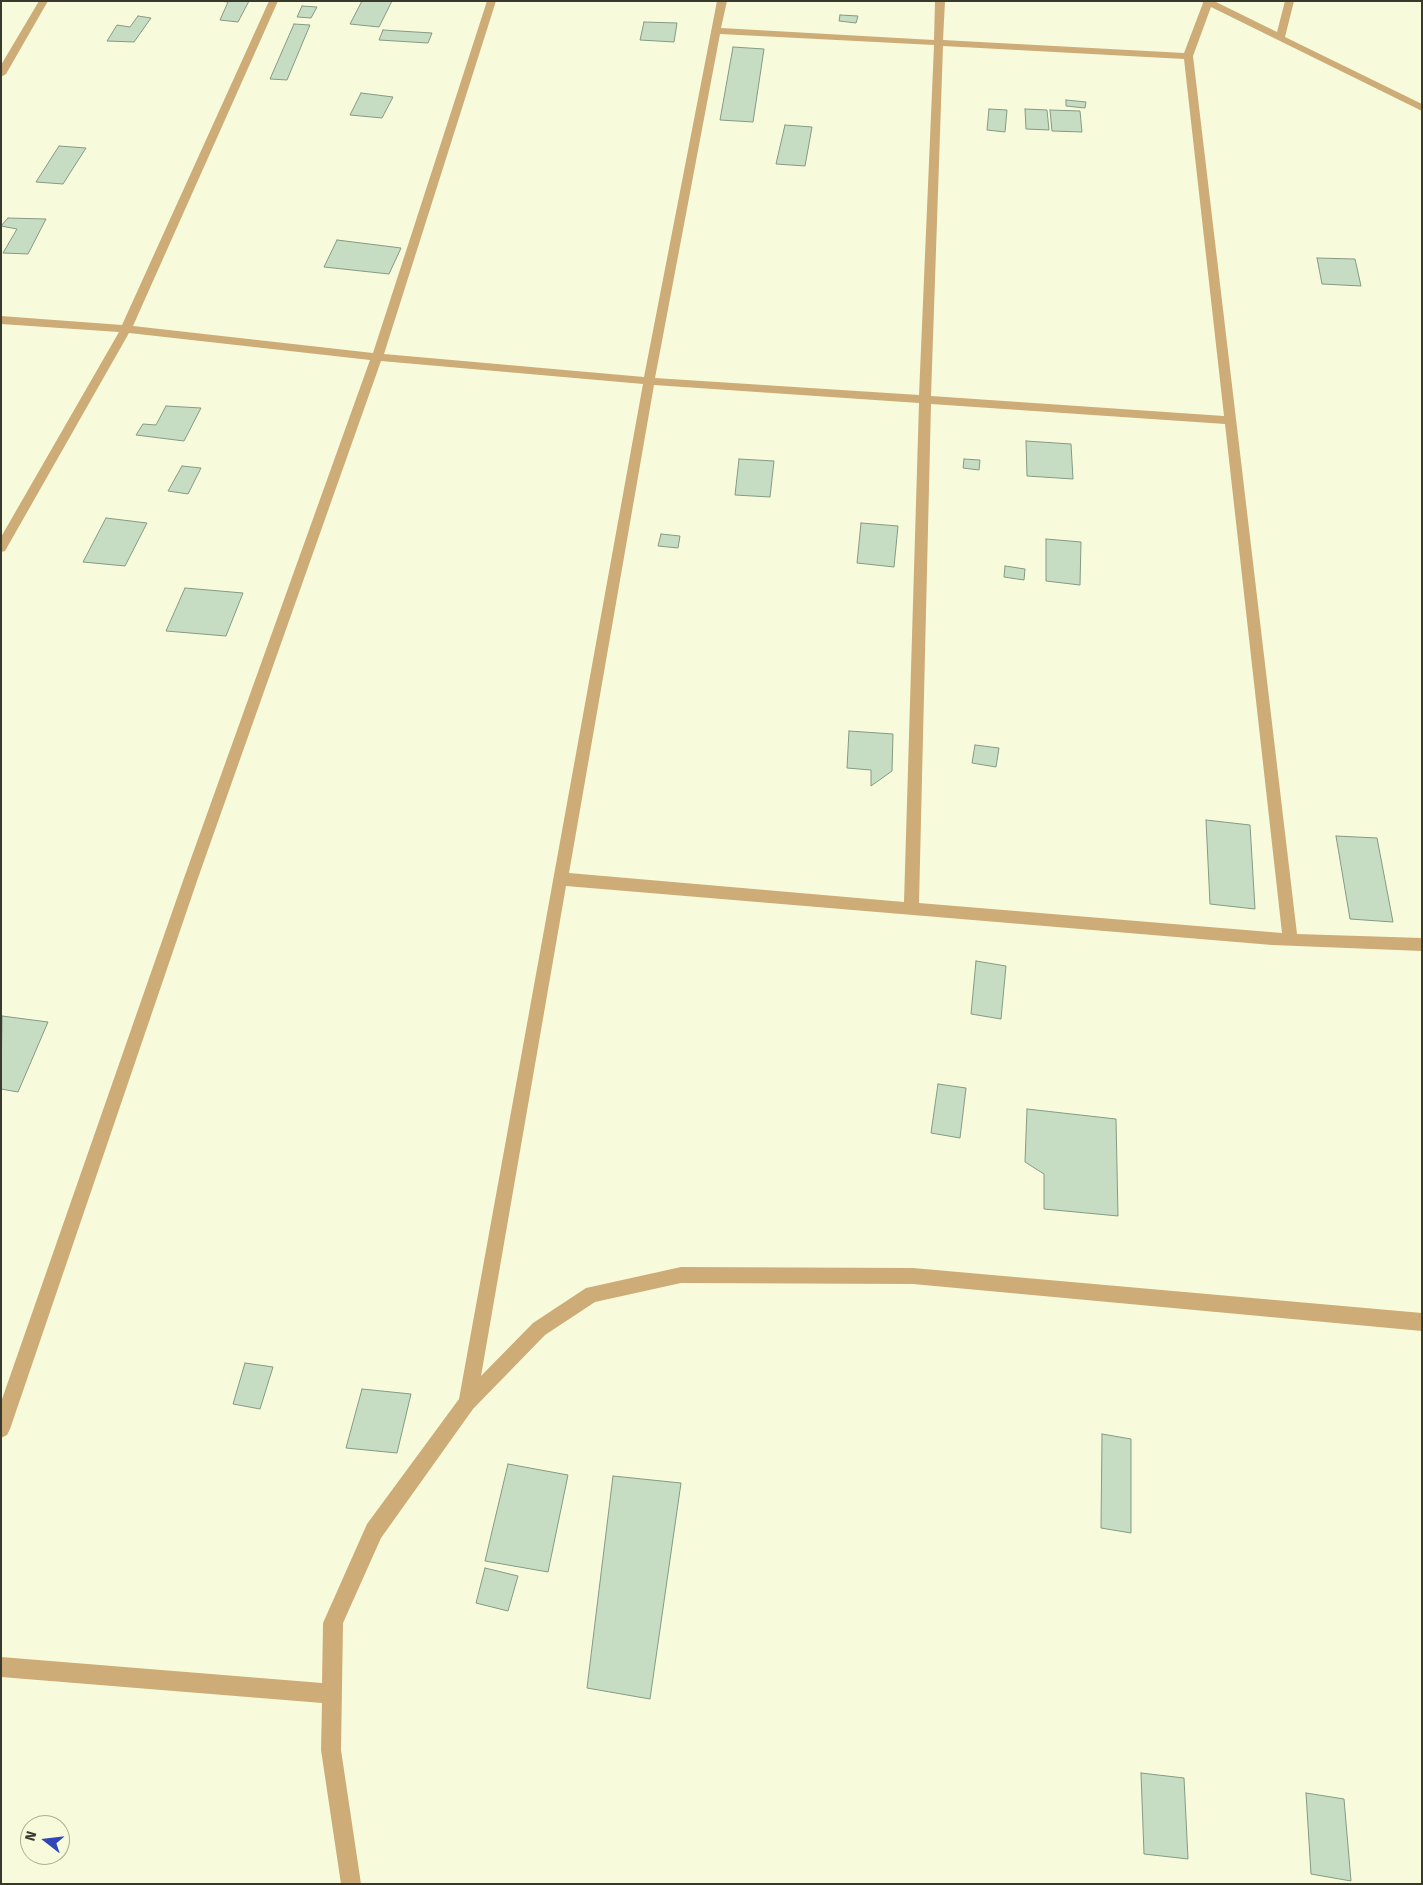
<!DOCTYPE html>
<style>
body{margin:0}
#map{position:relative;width:1423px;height:1885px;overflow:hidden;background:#f8fbdb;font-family:"Fira Sans",sans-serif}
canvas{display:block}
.frame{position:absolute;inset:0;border:2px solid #393a2e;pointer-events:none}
.north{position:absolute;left:20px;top:1815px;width:50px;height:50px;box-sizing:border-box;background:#f8fbdb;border:1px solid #acae96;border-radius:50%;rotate:286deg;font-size:14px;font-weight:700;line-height:20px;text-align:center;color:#393a2e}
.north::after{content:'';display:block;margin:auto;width:18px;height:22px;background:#3146b7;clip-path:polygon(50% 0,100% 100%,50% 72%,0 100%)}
</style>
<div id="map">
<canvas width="1423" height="1885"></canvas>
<div class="frame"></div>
<div class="north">N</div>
</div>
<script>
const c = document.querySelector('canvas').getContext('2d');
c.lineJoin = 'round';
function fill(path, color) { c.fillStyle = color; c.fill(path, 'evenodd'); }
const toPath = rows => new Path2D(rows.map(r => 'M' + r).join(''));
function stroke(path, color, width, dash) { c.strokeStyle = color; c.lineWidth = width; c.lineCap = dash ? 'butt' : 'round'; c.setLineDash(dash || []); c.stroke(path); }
const building = toPath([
 [219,1,249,1,238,22,220,20,228,2,219,1],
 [362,1,392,1,379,27,350,24,362,1],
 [302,6,317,7,311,18,297,17,302,6],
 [840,15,858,16,856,23,839,21,840,15],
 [138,16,151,18,134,42,107,41,117,25,130,27,138,16],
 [644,22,677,23,674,42,640,40,644,22],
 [294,24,310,25,287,80,270,79,294,24],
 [383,30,432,33,428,43,379,40,383,30],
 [733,47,764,49,753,122,720,120,733,47],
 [361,93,393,97,382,118,350,115,361,93],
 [1066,100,1086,102,1085,108,1066,106,1066,100],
 [989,109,1007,110,1005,132,987,130,989,109],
 [1025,109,1047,110,1049,130,1026,129,1025,109],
 [1050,110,1080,111,1082,132,1052,131,1050,110],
 [785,125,812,127,805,166,776,164,785,125],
 [59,146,86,148,63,184,36,182,59,146],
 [8,218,46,219,28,254,3,253,17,229,1,226,8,218],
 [337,240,401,248,389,274,324,267,337,240],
 [1317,258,1355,259,1361,286,1322,284,1317,258],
 [166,406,201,408,184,441,136,435,143,424,156,425,166,406],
 [1026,441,1071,444,1073,479,1027,476,1026,441],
 [739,459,774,461,770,497,735,495,739,459],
 [964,459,980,460,979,470,963,468,964,459],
 [182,466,201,468,188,494,168,491,182,466],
 [106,518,147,523,125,566,83,562,106,518],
 [861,523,898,526,894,567,857,563,861,523],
 [661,534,680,536,678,548,658,546,661,534],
 [1046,539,1081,542,1080,585,1046,581,1046,539],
 [1005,566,1025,569,1024,580,1004,577,1005,566],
 [185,588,243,593,226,636,166,631,185,588],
 [849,731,893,734,892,771,871,786,871,770,847,768,849,731],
 [975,745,999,748,996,767,972,763,975,745],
 [1206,820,1250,825,1255,909,1210,904,1206,820],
 [1336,836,1377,838,1393,922,1350,919,1336,836],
 [976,961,1006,966,1001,1019,971,1014,976,961],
 [2,1016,48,1022,18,1092,1,1089,2,1016],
 [938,1084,966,1088,960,1138,931,1133,938,1084],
 [1027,1109,1116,1119,1118,1216,1044,1209,1044,1174,1025,1162,1027,1109],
 [245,1363,273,1367,260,1409,233,1404,245,1363],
 [362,1389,411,1394,397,1453,346,1448,362,1389],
 [1102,1434,1131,1439,1131,1533,1101,1528,1102,1434],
 [508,1464,568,1475,548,1572,485,1561,508,1464],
 [613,1476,681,1483,650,1699,587,1688,613,1476],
 [485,1568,518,1576,508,1611,476,1603,485,1568],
 [1141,1773,1184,1778,1188,1859,1144,1854,1141,1773],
 [1306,1793,1344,1799,1351,1881,1311,1874,1306,1793]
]);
fill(building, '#c6ddc4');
stroke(building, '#859a83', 1);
fill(toPath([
 [39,1,48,1,6,74,1,77,1,65,39,1],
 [269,1,278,1,133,326,373,353,487,1,496,1,384,354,644,377,717,1,727,1,721,28,934,40,935,1,945,1,943,40,1184,53,1203,3,1202,1,1214,1,1277,32,1285,1,1294,1,1285,37,1422,104,1422,111,1211,7,1193,56,1297,934,1422,938,1422,951,1272,945,566,886,481,1376,533,1323,586,1288,681,1267,913,1268,1422,1313,1422,1331,913,1284,681,1283,595,1302,545,1335,473,1409,381,1538,343,1623,341,1750,361,1884,341,1884,321,1750,322,1703,1,1677,1,1657,322,1683,323,1623,367,1524,459,1399,643,384,381,361,198,878,10,1429,7,1435,1,1438,1,1402,184,878,370,360,129,333,5,551,1,552,1,537,119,332,1,324,1,316,122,325,269,1],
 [720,34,934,45,919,395,655,378,720,34],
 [943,46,1184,59,1224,416,931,396,943,46],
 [654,385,919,403,904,902,569,873,654,385],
 [931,404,1225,424,1282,933,919,903,931,404]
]), '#cdac77');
</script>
